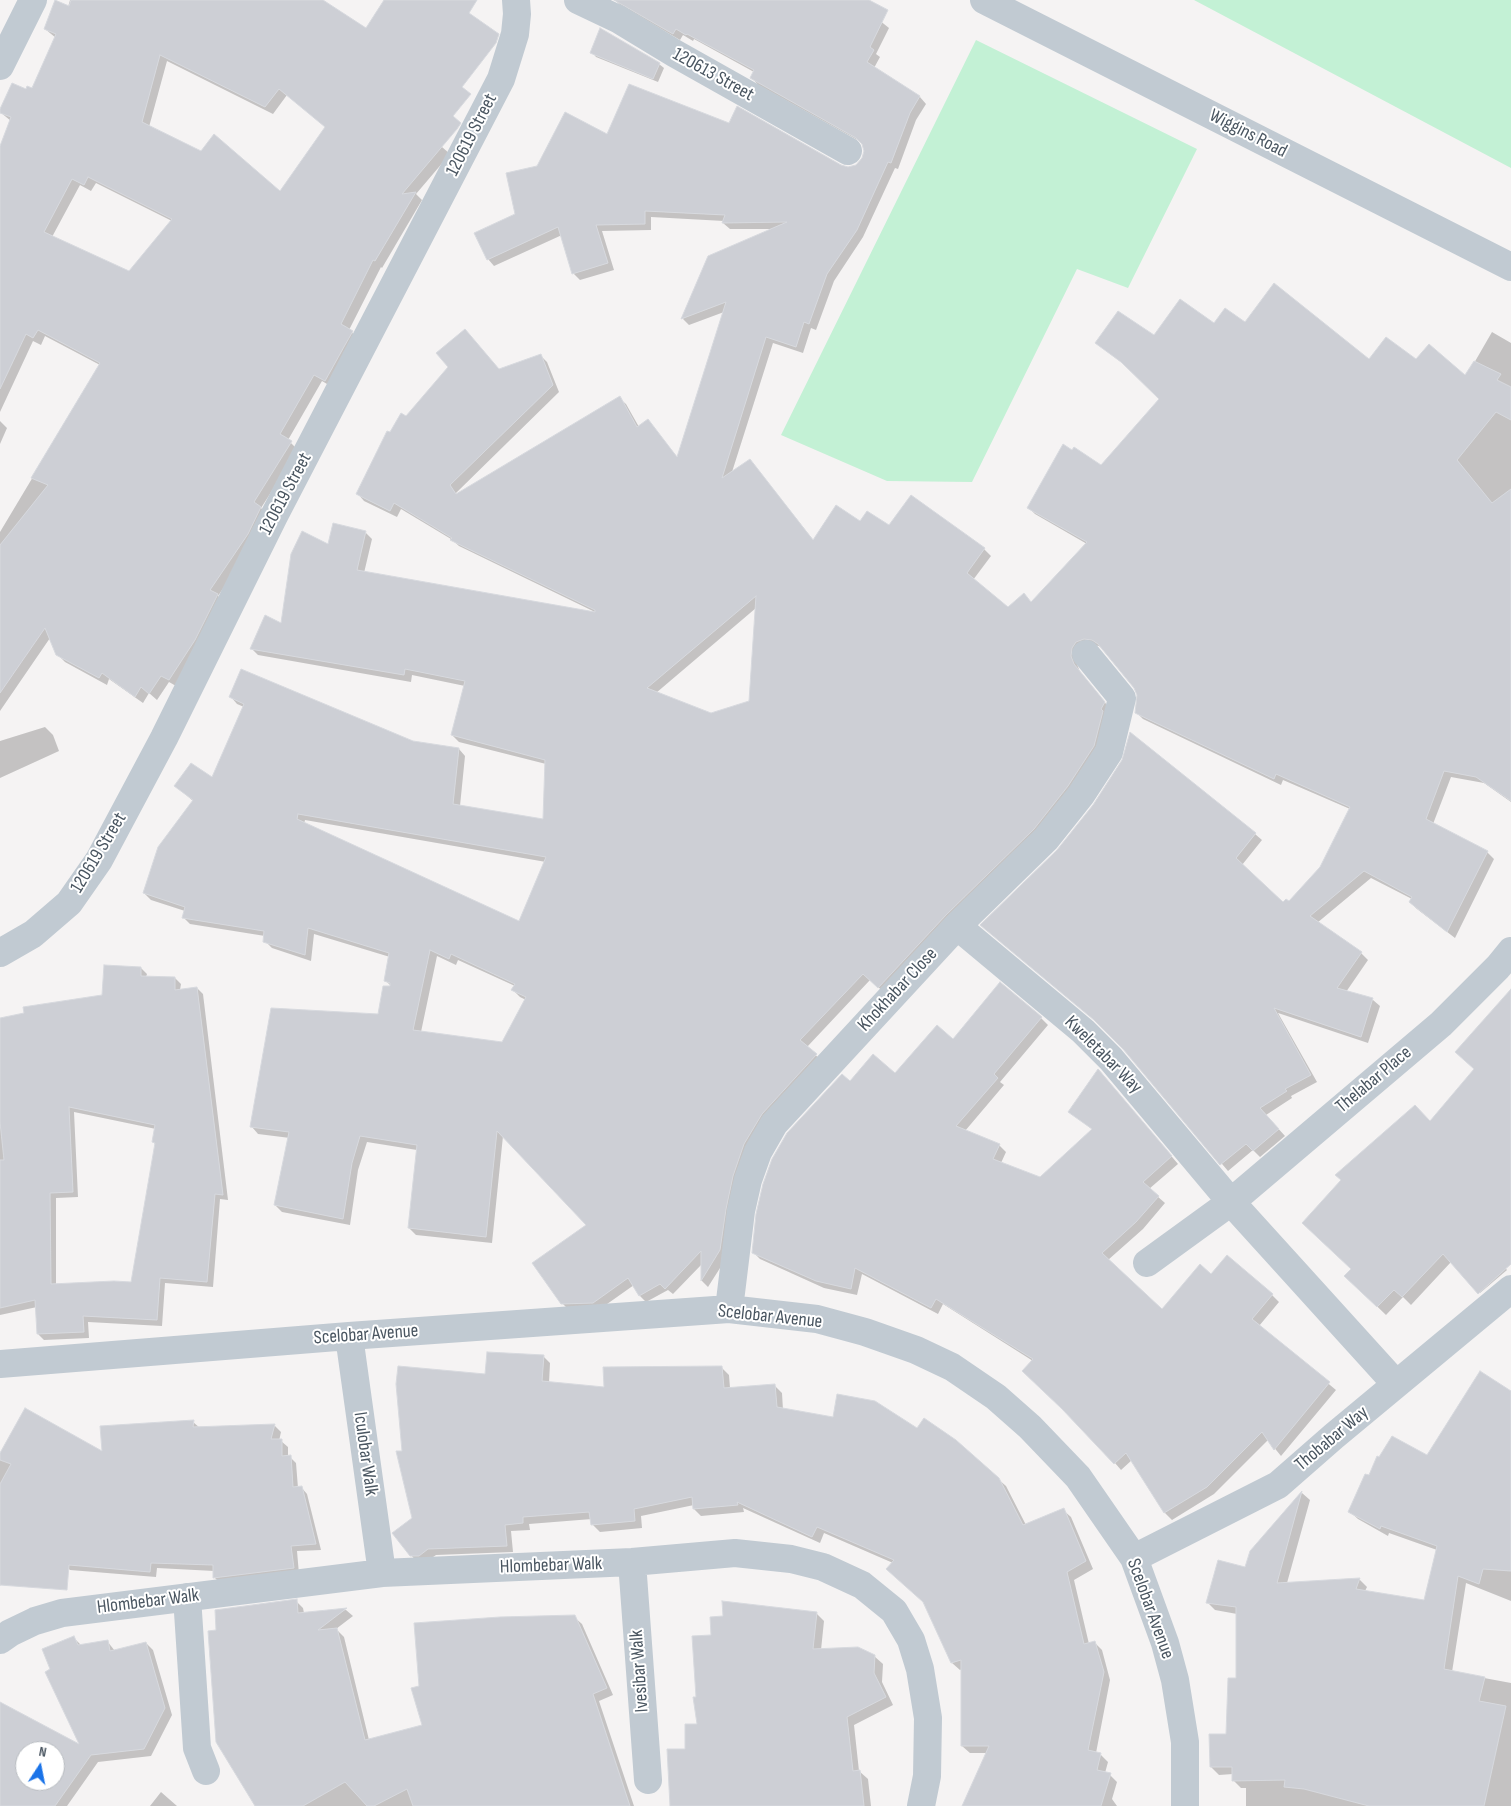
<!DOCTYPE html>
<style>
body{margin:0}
#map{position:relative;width:1511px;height:1806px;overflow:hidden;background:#f5f3f3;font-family:"Sofia Sans Condensed",sans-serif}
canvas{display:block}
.north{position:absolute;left:15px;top:1741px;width:50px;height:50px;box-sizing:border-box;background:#fff;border:1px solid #b7bbc0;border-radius:50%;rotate:11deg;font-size:14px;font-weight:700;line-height:20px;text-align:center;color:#4a5661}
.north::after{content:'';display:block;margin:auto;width:18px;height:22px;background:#1a73e8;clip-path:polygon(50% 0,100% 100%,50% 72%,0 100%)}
</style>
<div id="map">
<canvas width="1511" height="1806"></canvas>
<div class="north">N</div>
</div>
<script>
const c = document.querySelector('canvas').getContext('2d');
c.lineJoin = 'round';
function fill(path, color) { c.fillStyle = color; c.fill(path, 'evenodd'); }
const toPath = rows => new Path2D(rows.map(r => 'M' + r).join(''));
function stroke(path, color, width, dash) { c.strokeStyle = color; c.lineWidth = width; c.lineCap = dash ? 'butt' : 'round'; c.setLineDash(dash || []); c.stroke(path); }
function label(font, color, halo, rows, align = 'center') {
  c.font = font + ' "Sofia Sans Condensed",sans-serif'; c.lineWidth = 4; c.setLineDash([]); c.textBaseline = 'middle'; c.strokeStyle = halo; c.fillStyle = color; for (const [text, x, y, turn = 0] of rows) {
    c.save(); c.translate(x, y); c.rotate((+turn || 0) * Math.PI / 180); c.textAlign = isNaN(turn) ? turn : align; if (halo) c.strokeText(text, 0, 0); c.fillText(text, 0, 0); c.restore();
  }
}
fill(toPath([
 [1194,0,1511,0,1511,168],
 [976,40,1197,149,1128,288,1077,269,972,482,887,481,781,435]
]), '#c3f1d5');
fill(toPath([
 [70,0,321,0,367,29,386,0,459,0,408,131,442,147,450,154,416,194,422,200,382,268,381,267,349,330,359,339,332,387,322,381,288,440,298,450,261,508,268,515,255,542,218,596,225,602,176,686,169,682,157,700,149,693,143,703,109,679,107,685,65,662,57,654,50,638,0,711,0,532,100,365,45,336,41,345,33,341,0,412,0,149,11,121,0,112,27,91,33,90,56,38,45,29,68,7],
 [167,61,273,114,287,95,326,127,280,193,149,127],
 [96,183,172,221,129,273,52,237,80,185,91,191],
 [615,0,854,0,889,28,876,54,880,57,874,68,920,97,926,104,916,120,898,169,895,168,863,237,834,281,816,330,811,328,803,353,773,343,732,472,750,460,814,541,860,523,889,526,984,549,991,556,973,580,1008,609,1032,604,1087,544,1035,514,1029,508,1102,467,1161,399,1130,369,1096,343,1154,337,1214,325,1246,324,1369,361,1417,360,1466,377,1492,332,1511,343,1511,802,1484,783,1451,777,1433,824,1487,852,1494,859,1455,938,1417,909,1410,902,1412,899,1371,878,1317,923,1361,953,1368,960,1346,992,1373,1000,1380,1006,1368,1043,1278,1013,1317,1082,1291,1096,1292,1098,1266,1115,1285,1136,1260,1157,1253,1150,1228,1171,1124,1048,1102,1026,1255,834,1262,840,1242,865,1283,904,1289,903,1321,868,1350,809,1283,780,1281,785,1143,719,1136,712,1139,695,1135,688,1103,649,1099,646,1090,645,1077,664,1080,672,1111,710,1109,719,1075,793,886,994,870,980,807,1047,823,1062,769,1120,727,1257,708,1287,702,1281,702,1264,673,1294,668,1290,646,1302,640,1296,634,1285,600,1309,569,1310,562,1303,588,1226,503,1136,492,1243,416,1235,409,1228,417,1150,367,1142,358,1170,350,1225,282,1212,275,1205,290,1138,258,1134,252,1127,379,1015,391,988,391,986,385,980,390,957,314,934,311,961,272,948,265,941,265,936,190,924,183,917,185,911,151,900,144,893,193,801,176,786,213,779,244,707,237,704,231,697,413,742,459,749,465,756,460,806,544,821,546,764,459,742,452,735,465,686,412,675,411,682,258,655,252,649,282,625,329,546,365,532,372,539,364,573,595,612,459,546,451,539,401,509,397,517,364,501,358,494,391,434,407,418,500,370,540,355,547,362,559,392,456,493,457,495,619,398,626,404,639,427,648,421,678,458,724,312,689,325,683,319,709,257,774,229,730,229,723,223,724,221,651,217,651,230,602,231,614,270,580,280,573,273,562,235,494,266,488,259,516,215,537,167,607,136,849,168,857,165,862,160,865,151,863,143,758,85,752,78,754,72,694,39,693,41,683,35,680,40,620,5],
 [756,608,751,702,711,714,656,693],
 [305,820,546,862,520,923,304,824],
 [437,956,456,965,458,960,515,986,513,990,520,997,526,1000,502,1043,421,1032],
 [592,52,659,64,664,68,658,82,596,57],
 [0,421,7,428,0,444],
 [45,727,53,735,59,751,0,778,0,741],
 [141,968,147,974,146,977,175,978,181,984,180,990,197,988,203,994,228,1200,220,1199,213,1287,165,1283,162,1326,88,1322,89,1338,44,1340,38,1334,37,1307,0,1315,0,1019,103,996],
 [74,1112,156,1129,153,1142,156,1145,132,1284,56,1285,56,1198,78,1197],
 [1511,991,1511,1249,1500,1262,1507,1270,1480,1293,1451,1262,1411,1305,1403,1297,1386,1315,1354,1284,1352,1269,1430,1122,1475,1069],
 [1041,1018,1048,1025,1000,1082,1004,1085,965,1131,999,1145,1006,1152,1001,1163,1040,1178,1093,1130,1070,1112,1099,1070,1178,1164,1149,1189,1165,1203,1143,1229,1108,1260,1163,1311,1211,1276,1272,1295,1279,1302,1259,1326,1336,1390,1281,1456,1268,1440,1214,1494,1172,1520,1165,1513,1132,1460,1121,1470,1115,1463,1033,1361,943,1304,938,1314,862,1274,857,1295,824,1288,760,1259,753,1252,850,1082,895,1075,954,1041],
 [543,1356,550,1363,549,1383,605,1389,722,1368,729,1375,730,1388,775,1386,782,1393,783,1410,998,1479,1006,1486,1026,1525,1063,1510,1071,1517,1093,1569,1074,1580,1089,1644,1094,1642,1102,1650,1110,1680,1096,1753,1101,1755,1108,1762,1105,1773,1110,1775,1117,1782,1112,1799,1117,1806,963,1806,987,1753,970,1753,962,1746,962,1669,960,1670,952,1663,925,1603,893,1563,824,1533,820,1543,743,1508,744,1512,701,1516,694,1509,694,1505,641,1516,642,1528,600,1532,593,1525,592,1519,529,1524,530,1530,511,1531,513,1552,436,1555,426,1562,418,1563,411,1555,413,1519,487,1375],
 [1511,1392,1511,1601,1466,1583,1452,1672,1511,1683,1511,1806,1246,1806,1246,1788,1241,1788,1233,1780,1233,1774,1219,1775,1211,1767,1227,1735,1237,1679,1237,1614,1215,1610,1207,1602,1246,1569,1251,1552,1302,1493,1310,1500,1287,1583,1359,1579,1367,1587,1365,1591,1425,1601,1437,1550,1389,1533,1388,1536,1358,1519,1350,1512,1369,1477,1427,1456],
 [193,1422,200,1428,275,1426,281,1432,279,1441,281,1441,288,1447,288,1457,290,1457,296,1463,298,1488,301,1487,307,1494,321,1550,297,1551,299,1574,221,1584,215,1578,214,1571,157,1568,156,1577,70,1570,64,1564,59,1487,0,1586,0,1455,104,1454],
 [296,1601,303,1608,304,1613,346,1610,353,1616,336,1629,344,1637,369,1740,424,1726,420,1687,574,1617,582,1624,613,1695,599,1701,634,1806,269,1806,217,1631],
 [816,1613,824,1621,821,1650,874,1656,883,1664,882,1682,893,1705,854,1725,859,1771,868,1779,871,1806,671,1806,687,1750,699,1725,697,1698,712,1636],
 [74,1638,81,1645,107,1641,115,1651,146,1643,153,1650,172,1715,151,1756,98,1762,67,1806,0,1806,0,1748,25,1757,25,1781,55,1781,55,1751,31,1751,82,1747,52,1670],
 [161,1792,177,1806,150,1806]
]), '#0003');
const building = toPath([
 [55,0,69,6,71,0,323,0,366,28,384,0,477,0,469,13,499,34,496,43,462,87,471,94,453,116,461,123,457,129,402,194,416,192,375,261,373,260,341,324,353,331,345,345,325,381,314,375,280,434,292,441,254,502,261,507,248,534,210,590,218,594,195,640,169,680,161,676,149,694,141,687,135,697,102,673,99,678,56,655,45,628,0,693,0,545,48,485,31,478,100,363,38,330,33,338,26,334,0,389,0,146,11,117,0,113,0,109,12,83,26,89,27,86,32,88,56,34,44,29,55,0],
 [160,55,265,107,279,89,325,127,280,191,214,134,201,151,142,122,160,55],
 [88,177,172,219,129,271,44,232,72,179,84,185,88,177],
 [614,0,869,0,888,10,870,47,874,50,867,62,920,96,910,113,891,163,888,162,857,230,827,274,809,324,804,322,796,347,766,337,722,478,750,459,813,540,836,505,860,521,867,511,889,525,911,495,985,548,967,573,1008,607,1024,593,1031,602,1087,542,1027,508,1063,444,1072,450,1074,447,1101,465,1159,399,1121,362,1095,343,1118,311,1154,335,1180,299,1214,323,1225,308,1245,322,1274,283,1369,359,1386,337,1416,359,1429,344,1465,375,1474,361,1501,374,1497,380,1511,387,1511,420,1496,412,1457,460,1492,503,1511,489,1511,801,1476,777,1444,771,1426,819,1488,851,1447,932,1409,902,1412,897,1364,871,1310,916,1362,952,1337,988,1373,998,1361,1037,1274,1008,1311,1075,1285,1089,1287,1091,1260,1108,1279,1129,1253,1151,1246,1144,1220,1165,1123,1049,1094,1020,980,925,1057,850,1093,805,1122,760,1130,732,1256,833,1236,858,1283,902,1286,899,1289,901,1320,867,1350,807,1276,774,1274,779,1135,713,1137,695,1134,688,1098,644,1092,640,1084,639,1076,642,1072,648,1071,656,1074,664,1105,702,1101,709,1103,711,1094,746,1068,786,1034,829,946,915,878,988,863,974,800,1040,817,1054,762,1114,744,1144,733,1176,726,1209,720,1250,701,1281,701,1251,665,1289,660,1284,639,1296,628,1278,593,1303,561,1304,532,1263,586,1225,497,1131,486,1237,408,1228,417,1145,360,1136,352,1163,343,1219,274,1205,289,1132,250,1127,271,1008,378,1014,383,986,390,986,390,983,384,981,389,953,308,928,305,955,263,942,264,931,182,918,185,907,143,893,158,847,193,800,174,786,191,763,212,777,244,704,229,697,241,669,413,741,459,748,453,804,543,819,545,760,451,735,465,681,405,669,404,675,250,649,265,615,281,623,291,554,302,531,328,544,333,523,366,531,357,570,595,612,595,610,450,540,452,538,394,503,390,511,356,494,387,431,390,432,401,413,406,416,448,367,436,353,465,329,499,369,541,354,553,385,450,485,456,494,620,396,637,427,648,419,677,457,726,302,681,319,708,256,787,222,722,223,725,215,645,211,645,224,596,225,608,263,572,274,558,227,487,260,474,233,515,214,506,173,537,166,565,112,607,134,629,84,729,123,737,106,841,165,848,167,856,165,862,158,864,151,862,144,856,138,750,78,754,70,687,34,686,35,676,29,673,34,614,0],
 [756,596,749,701,711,713,647,688,756,596],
 [298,814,546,857,519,921,297,819,298,814],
 [430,950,449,959,451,954,515,984,511,990,526,997,502,1042,413,1030,430,950],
 [600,28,660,63,653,79,590,53,600,28],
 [104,965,141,967,141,976,175,977,175,990,197,987,223,1195,215,1194,207,1282,160,1278,157,1320,83,1316,84,1332,37,1334,35,1300,0,1308,0,1160,4,1160,0,1122,0,1018,24,1013,23,1007,102,995,104,965],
 [69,1107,155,1125,152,1142,155,1143,131,1282,114,1281,51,1284,50,1193,73,1192,69,1107],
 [1000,982,1042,1017,994,1074,998,1078,956,1126,1000,1144,993,1159,1040,1177,1092,1129,1068,1112,1098,1069,1172,1156,1143,1182,1159,1196,1136,1222,1102,1253,1162,1309,1200,1264,1211,1274,1227,1255,1273,1294,1252,1319,1330,1382,1274,1450,1262,1432,1207,1487,1164,1513,1126,1453,1114,1464,1062,1409,1022,1371,1033,1359,936,1299,931,1308,855,1268,851,1289,816,1281,752,1253,756,1214,763,1184,772,1159,787,1133,842,1074,850,1081,873,1054,895,1073,937,1025,953,1039,1000,982],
 [1511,989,1511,1264,1478,1294,1443,1254,1402,1297,1394,1290,1377,1307,1344,1276,1351,1269,1302,1223,1341,1180,1335,1175,1415,1105,1430,1121,1474,1069,1455,1052,1511,989],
 [487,1352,544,1355,542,1381,604,1387,603,1367,722,1366,724,1388,775,1384,777,1407,833,1417,837,1394,875,1401,917,1428,924,1418,956,1440,999,1478,1023,1525,1064,1508,1086,1561,1067,1572,1084,1644,1095,1641,1104,1672,1088,1750,1101,1753,1097,1770,1111,1773,1101,1806,962,1806,989,1746,961,1746,961,1660,951,1663,923,1602,886,1569,894,1560,817,1527,812,1537,737,1502,738,1505,693,1509,692,1497,634,1509,635,1521,591,1525,589,1512,523,1517,523,1523,505,1525,507,1546,428,1549,419,1556,410,1556,392,1533,412,1518,396,1451,402,1451,396,1384,398,1366,485,1374,487,1352],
 [1480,1371,1511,1391,1511,1571,1483,1569,1479,1584,1458,1576,1444,1669,1485,1677,1479,1701,1506,1706,1484,1806,1369,1806,1304,1789,1284,1787,1285,1780,1232,1781,1232,1767,1210,1767,1209,1734,1226,1734,1228,1678,1236,1678,1236,1607,1206,1603,1218,1560,1245,1567,1250,1551,1302,1491,1277,1583,1360,1578,1356,1589,1424,1600,1437,1546,1381,1526,1380,1529,1348,1512,1365,1474,1369,1475,1377,1456,1379,1457,1392,1436,1427,1455,1480,1371],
 [25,1408,102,1451,100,1426,194,1420,193,1427,275,1424,271,1439,282,1439,282,1456,291,1455,293,1487,302,1486,316,1544,291,1546,294,1568,213,1578,213,1565,151,1563,150,1572,69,1565,67,1590,0,1585,0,1484,11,1464,0,1460,0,1453,25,1408],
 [297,1599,298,1613,347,1608,318,1630,337,1628,365,1740,422,1725,411,1688,419,1686,414,1623,500,1617,575,1615,607,1688,593,1694,630,1806,413,1806,407,1789,374,1806,367,1806,345,1782,303,1806,255,1806,216,1742,208,1631,216,1630,215,1610,297,1599],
 [722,1601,817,1612,813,1649,858,1647,875,1655,874,1673,886,1697,847,1717,853,1771,860,1770,864,1806,670,1806,667,1749,685,1749,685,1724,697,1724,693,1697,696,1697,692,1636,711,1635,710,1617,723,1616,722,1601],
 [74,1636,78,1645,108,1640,110,1651,146,1642,165,1708,144,1749,91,1755,55,1806,0,1806,0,1702,79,1744,45,1672,50,1669,42,1649,74,1636],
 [25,1751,55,1751,55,1781,25,1781,25,1751]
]);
fill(building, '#cdcfd5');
stroke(building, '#d7d9de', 1);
stroke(toPath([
 [578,0,618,19,674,53,848,151],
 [984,0,1511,267],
 [0,66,33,0],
 [957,926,1083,1031,1111,1059,1231,1202,1396,1384],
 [0,953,33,934,69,903,99,860,164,738,274,516,501,79,515,34,517,14,516,0],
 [1147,1263,1231,1202,1441,1024,1498,967,1511,951],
 [729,1309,741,1211,748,1180,758,1152,774,1124,957,926,1046,839,1081,795,1109,752,1122,698,1086,654],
 [349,1336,382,1573],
 [0,1364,349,1336,729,1309,817,1319,865,1332,916,1350,952,1367,996,1397,1030,1427,1078,1477,1134,1558,1165,1643,1175,1680,1185,1742,1185,1806],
 [1134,1558,1278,1485,1334,1436,1511,1289],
 [632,1562,648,1780],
 [187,1597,197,1748,206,1771],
 [0,1640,10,1633,35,1621,62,1613,382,1573,632,1562,735,1553,791,1559,823,1567,862,1585,894,1611,911,1640,920,1669,928,1718,927,1776,921,1806]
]), '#c1cad2', 28);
label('19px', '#4a5661', '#fff', [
 ["120613 Street",713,75,29],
 ["Wiggins Road",1248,134,27],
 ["120619 Street",472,135,-63],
 ["120619 Street",286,494,-62],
 ["120619 Street",99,853,-59],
 ["Khokhabar Close",898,990,-47],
 ["Kweletabar Way",1103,1055,45],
 ["Thelabar Place",1374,1080,-40],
 ["Scelobar Avenue",770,1317,6],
 ["Scelobar Avenue",366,1335,-4],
 ["Thobabar Way",1332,1439,-40],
 ["Iculobar Walk",365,1454,82],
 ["Hlombebar Walk",551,1566,-2],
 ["Hlombebar Walk",148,1602,-7],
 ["Scelobar Avenue",1150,1609,70],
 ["Ivesibar Walk",640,1671,-94]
]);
</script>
